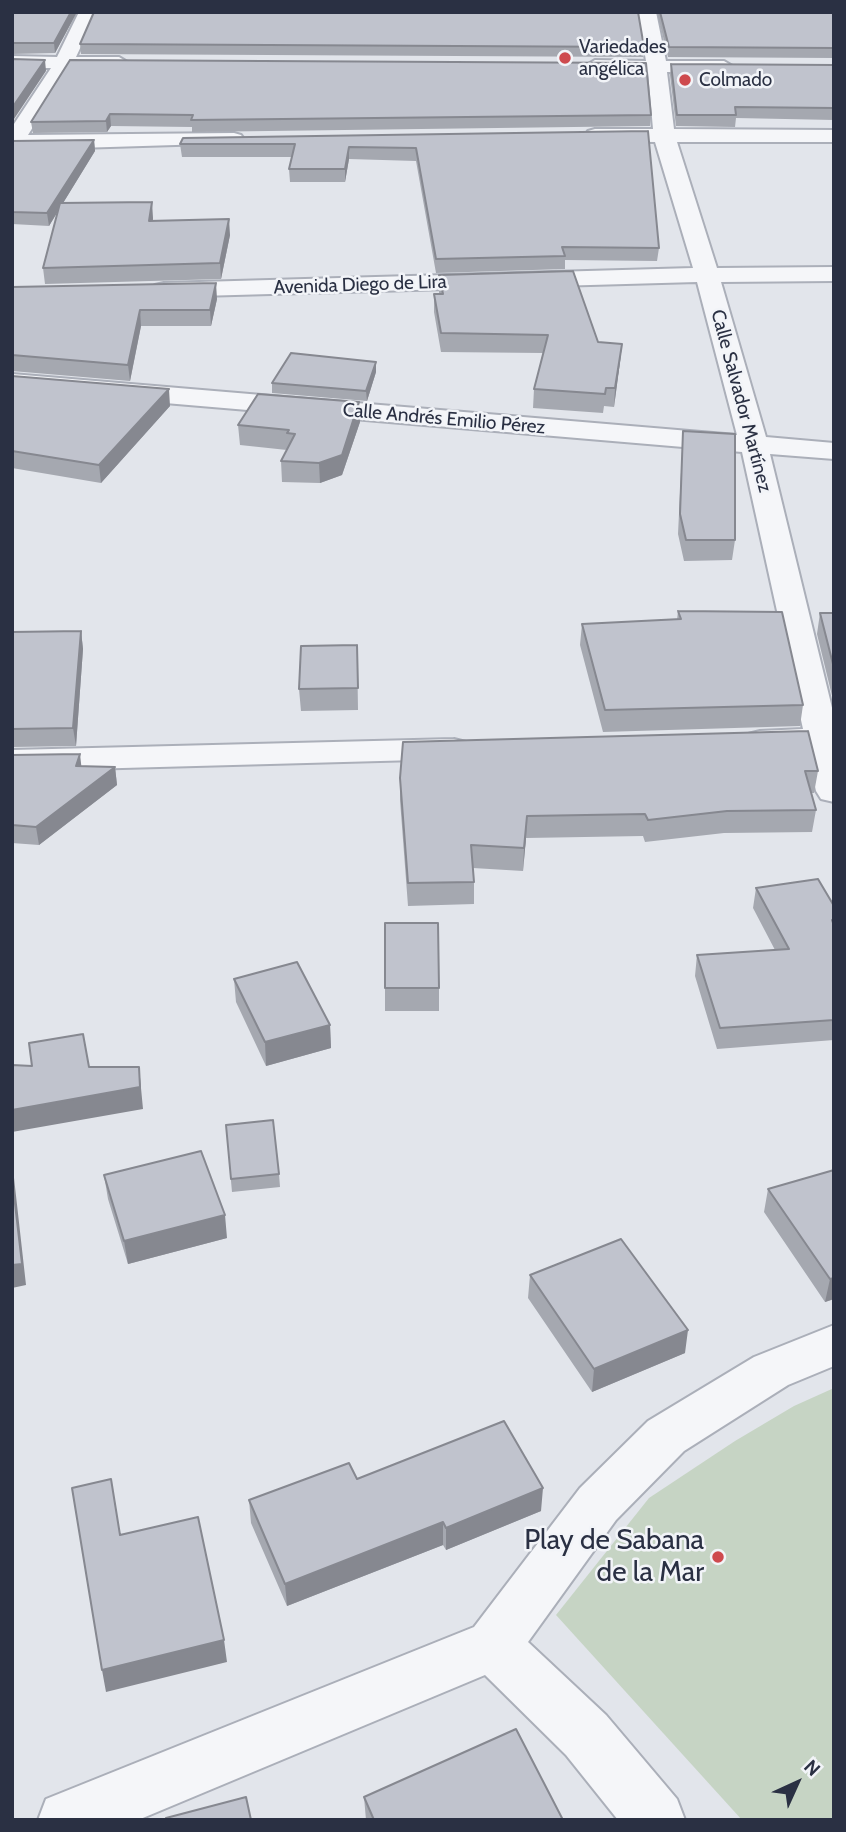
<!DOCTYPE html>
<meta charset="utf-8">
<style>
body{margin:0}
#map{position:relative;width:846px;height:1832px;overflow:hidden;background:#e2e5eb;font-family:Cabin,sans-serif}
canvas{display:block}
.frame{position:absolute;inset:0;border:14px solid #2a3043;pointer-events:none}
.north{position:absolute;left:762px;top:1748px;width:70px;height:70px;-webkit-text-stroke:5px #f2f4f8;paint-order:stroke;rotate:45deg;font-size:19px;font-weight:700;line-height:28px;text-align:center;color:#2a3043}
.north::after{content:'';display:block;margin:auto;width:24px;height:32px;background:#2a3043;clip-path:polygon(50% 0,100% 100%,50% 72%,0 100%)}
</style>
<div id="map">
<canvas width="846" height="1832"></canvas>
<div class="frame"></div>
<div class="north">N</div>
</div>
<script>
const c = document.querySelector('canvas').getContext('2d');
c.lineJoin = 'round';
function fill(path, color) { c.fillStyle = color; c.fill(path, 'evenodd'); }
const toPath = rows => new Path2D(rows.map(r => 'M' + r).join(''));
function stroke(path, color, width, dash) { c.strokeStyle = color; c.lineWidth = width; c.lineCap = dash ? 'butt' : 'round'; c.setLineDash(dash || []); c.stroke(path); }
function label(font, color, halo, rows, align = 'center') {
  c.font = font + ' Cabin,sans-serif'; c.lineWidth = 5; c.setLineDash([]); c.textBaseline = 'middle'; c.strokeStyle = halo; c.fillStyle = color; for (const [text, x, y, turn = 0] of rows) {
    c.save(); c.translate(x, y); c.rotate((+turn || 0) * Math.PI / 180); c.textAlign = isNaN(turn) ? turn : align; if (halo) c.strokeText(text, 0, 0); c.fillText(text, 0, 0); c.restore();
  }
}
fill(toPath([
 [834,1388,834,1820,742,1820,556,1615,649,1498,735,1441,794,1406]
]), '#c6d4c4');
const street = toPath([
 [79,12,97,12,76,57,119,57,129,63,119,69,70,68,28,135,234,133,241,135,244,139,241,143,12,150,12,127,51,68,12,68,12,56,57,57,79,12],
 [638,12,656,12,666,61,724,61,734,67,724,73,667,72,674,129,834,130,834,142,677,142,717,268,834,267,834,281,721,282,766,437,834,443,834,459,770,454,834,716,834,802,821,799,816,791,807,750,760,751,748,748,743,741,748,734,760,731,803,729,742,452,12,390,12,374,737,435,697,282,164,297,155,295,152,290,155,285,164,283,693,268,655,142,595,141,588,139,585,135,588,131,595,129,653,129,648,72,595,72,585,66,595,60,646,61,638,12],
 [454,739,466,742,471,749,466,756,454,759,12,771,12,750,454,739],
 [834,1325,834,1366,788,1385,684,1451,616,1520,528,1642,606,1715,677,1799,685,1820,618,1820,566,1755,485,1675,138,1820,38,1820,46,1799,474,1627,580,1488,648,1421,754,1357,834,1325]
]);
stroke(street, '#abafb9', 4);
fill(street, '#f5f6f9');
fill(toPath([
 [12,12,77,12,55,53,12,54],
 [657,12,834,12,834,58,668,57],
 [80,44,644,47,643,57,81,54],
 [70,60,651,115,650,126,192,132,192,127,111,126,107,132,33,133,31,122],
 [671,64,834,65,834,120,736,118,735,127,676,126,670,75],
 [648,131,659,248,657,261,565,260,565,269,436,273,416,161,349,159,345,182,290,182,289,169,292,157,182,157,180,144],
 [94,140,95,151,63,203,153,218,153,221,230,235,221,279,45,284,43,268,58,211,49,226,12,224,12,141],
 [439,275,598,342,622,344,620,362,614,407,604,406,603,413,533,408,534,389,543,353,441,352,434,312,434,294,439,294],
 [12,287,217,299,211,326,141,326,130,381,12,371],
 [376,362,376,372,367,401,272,393,272,383],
 [12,376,170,406,101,483,12,468],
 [360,422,342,475,320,483,282,482,281,461,287,450,240,445,238,425],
 [683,431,735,540,732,560,684,561,678,534],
 [678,611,803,705,800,726,603,732,580,645,582,624,677,620],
 [820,613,834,613,834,704,817,634],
 [81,631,83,649,76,746,12,747,12,632],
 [357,645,358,710,301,711,299,689],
 [12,755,81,767,115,767,117,785,39,845,12,843],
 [818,771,814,793,811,793,816,810,812,832,724,833,645,842,643,836,526,838,523,871,473,868,474,882,474,904,408,906,400,800,400,778],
 [756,888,834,906,834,1040,717,1049,695,976,697,955,775,950,753,908],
 [234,979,330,1025,331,1048,266,1066,236,1002],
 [385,988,439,988,439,1011,385,1011],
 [226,1125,279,1174,280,1187,232,1192],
 [834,1170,834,1299,825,1302,764,1212,768,1189],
 [104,1175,227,1238,128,1264,108,1199],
 [530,1275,685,1353,592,1392,528,1298],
 [357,1479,541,1511,446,1550,443,1545,287,1606,251,1523,249,1500],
 [364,1797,563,1820,366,1820]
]), '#a5a8b0');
fill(toPath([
 [71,12,77,12,55,53,54,43],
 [45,60,46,71,12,122,12,108],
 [110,114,111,126,107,132,106,121],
 [94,140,95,151,49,226,47,213],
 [349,147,349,159,345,182,345,169],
 [152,202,153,218,151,237,149,221],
 [229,219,230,235,221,279,220,263],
 [216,283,217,299,211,326,210,310],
 [140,310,141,326,130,381,128,365],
 [622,344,620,362,614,407,615,388],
 [376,362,376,372,367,401,366,391],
 [169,389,170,406,101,483,99,465],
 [359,402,360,422,342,475,320,483,319,463],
 [81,631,83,649,76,746,73,728],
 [80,754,82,772,76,766],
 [115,767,117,785,39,845,36,827],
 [527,816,526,838,523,871,524,848],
 [330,1025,331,1048,266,1066,265,1042],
 [139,1067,143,1109,12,1132,12,1110],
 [12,1160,26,1285,12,1288],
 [225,1215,227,1238,128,1264,124,1241],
 [834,1278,834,1299,825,1302,830,1279],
 [688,1330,685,1353,592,1392,594,1369],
 [543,1488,541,1511,446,1550,446,1528],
 [443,1522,443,1545,287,1606,285,1584],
 [224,1640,227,1662,106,1692,102,1670]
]), '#868890');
const building = toPath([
 [12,12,71,12,54,43,12,43,12,12],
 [94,12,638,12,644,47,80,44,94,12],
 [660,12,834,12,834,48,669,47,660,12],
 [12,59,45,60,12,108,12,59],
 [70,60,646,63,651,115,191,120,193,115,110,114,106,121,31,122,70,60],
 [671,64,834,65,834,108,735,107,736,115,677,115,671,64],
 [648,131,659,248,562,247,565,256,436,259,416,148,349,147,345,169,289,169,295,144,180,144,183,138,648,131],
 [94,140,47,213,12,212,12,141,94,140],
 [152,202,149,221,229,219,220,263,43,268,60,203,152,202],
 [573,271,598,342,622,344,615,388,606,388,605,394,534,389,548,335,441,333,434,294,443,294,439,275,573,271],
 [216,283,210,310,140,310,128,365,12,355,12,287,216,283],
 [291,353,376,362,366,391,272,383,291,353],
 [12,376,169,389,99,465,12,451,12,376],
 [258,394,359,402,342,455,319,463,281,461,295,434,287,433,289,430,238,425,258,394],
 [683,431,735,434,735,540,686,540,680,514,683,431],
 [678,611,782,612,803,705,605,710,582,624,681,619,678,611],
 [820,613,834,613,834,668,820,613],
 [81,631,73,728,12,729,12,632,81,631],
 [357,645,358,688,299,689,301,646,357,645],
 [808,731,818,771,805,771,816,810,727,811,648,820,645,814,527,816,524,848,471,845,474,882,408,883,400,778,403,742,808,731],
 [80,754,76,766,115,767,36,827,12,825,12,755,80,754],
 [818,879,834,906,834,920,832,920,834,926,834,1020,720,1028,697,955,789,949,756,888,818,879],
 [385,923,438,923,439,988,385,988,385,923],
 [297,962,330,1025,265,1042,234,979,297,962],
 [83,1034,89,1067,139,1067,140,1087,12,1110,12,1065,32,1066,29,1043,83,1034],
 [273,1120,279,1174,231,1179,226,1125,273,1120],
 [201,1151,225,1215,124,1241,104,1175,201,1151],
 [834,1170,834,1278,830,1279,768,1189,834,1170],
 [12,1178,22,1264,12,1265,12,1178],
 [621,1239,688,1330,594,1369,530,1275,621,1239],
 [504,1421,543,1488,446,1528,443,1522,285,1584,249,1500,349,1463,357,1479,504,1421],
 [111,1479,120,1535,198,1517,224,1640,102,1670,72,1488,111,1479],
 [516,1729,563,1820,374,1820,364,1797,516,1729],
 [246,1797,251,1820,166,1820,166,1818,246,1797]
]);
fill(building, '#c0c3cd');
stroke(building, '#868890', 2);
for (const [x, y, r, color] of [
 [565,58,7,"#ce4a4e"],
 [685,80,7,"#ce4a4e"],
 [718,1557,7,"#ce4a4e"]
]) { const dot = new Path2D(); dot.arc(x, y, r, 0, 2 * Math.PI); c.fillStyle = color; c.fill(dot); stroke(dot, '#f2f4f8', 2.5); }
label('19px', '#2a3043', '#f2f4f8', [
 ["Variedades",579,47],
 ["angélica",579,69],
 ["Colmado",699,80]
], 'left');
label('19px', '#2a3043', '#f2f4f8', [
 ["Avenida Diego de Lira",360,285,-2],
 ["Calle Salvador Martínez",741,401,75],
 ["Calle Andrés Emilio Pérez",444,419,5]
]);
label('28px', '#2a3043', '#f2f4f8', [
 ["Play de Sabana",704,1541],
 ["de la Mar",704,1573]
], 'right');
</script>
